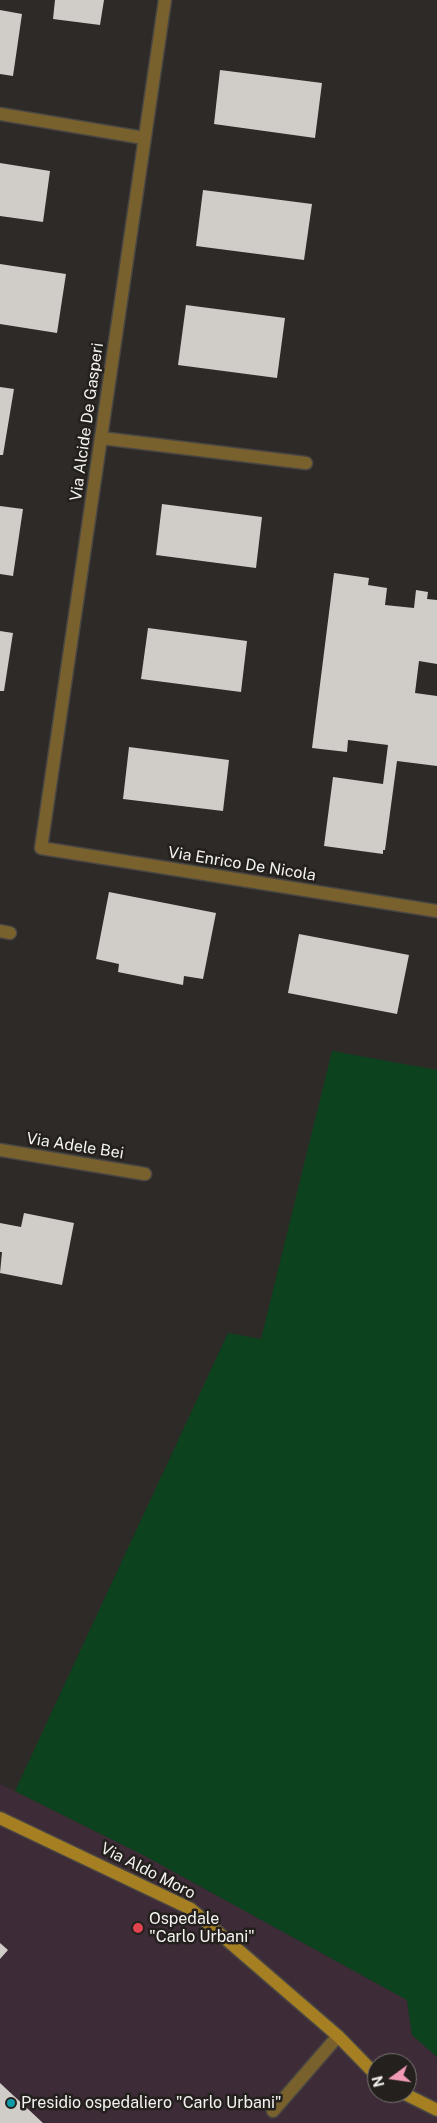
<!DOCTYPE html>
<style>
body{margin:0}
#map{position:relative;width:437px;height:2123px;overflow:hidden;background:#2d2a27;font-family:"Public Sans",sans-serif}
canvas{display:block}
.north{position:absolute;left:367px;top:2053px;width:50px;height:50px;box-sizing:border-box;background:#23201d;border:1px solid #777471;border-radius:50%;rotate:256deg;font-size:14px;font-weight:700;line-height:20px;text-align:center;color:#f4f2f0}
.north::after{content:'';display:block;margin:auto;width:18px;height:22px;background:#f09ab5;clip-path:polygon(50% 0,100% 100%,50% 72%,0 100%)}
</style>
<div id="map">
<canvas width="437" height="2123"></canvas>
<div class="north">N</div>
</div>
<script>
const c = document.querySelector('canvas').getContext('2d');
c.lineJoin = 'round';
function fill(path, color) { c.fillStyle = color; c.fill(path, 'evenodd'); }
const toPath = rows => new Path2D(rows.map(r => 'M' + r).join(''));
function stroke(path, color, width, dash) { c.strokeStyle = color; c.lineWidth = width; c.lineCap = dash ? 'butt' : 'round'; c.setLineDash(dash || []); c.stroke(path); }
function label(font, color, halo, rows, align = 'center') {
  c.font = font + ' "Public Sans",sans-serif'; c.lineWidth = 5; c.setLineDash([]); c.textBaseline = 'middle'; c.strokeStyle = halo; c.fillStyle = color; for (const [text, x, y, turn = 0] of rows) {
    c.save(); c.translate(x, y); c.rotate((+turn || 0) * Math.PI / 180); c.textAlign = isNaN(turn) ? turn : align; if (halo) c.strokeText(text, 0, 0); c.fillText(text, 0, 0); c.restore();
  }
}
fill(toPath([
 [0,1784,145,1856,407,2000,412,2035,437,2057,437,2123,0,2123],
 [377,2063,407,2063,407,2093,377,2093]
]), '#3d2c37');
fill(toPath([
 [332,1051,437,1070,437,2057,412,2035,407,2000,145,1856,15,1791,228,1333,261,1339]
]), '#0c431e');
fill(toPath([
 [55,0,104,0,100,25,53,19],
 [0,10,22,14,13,76,0,74],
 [220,70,322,83,315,138,214,124],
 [0,163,50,171,43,222,0,216],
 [203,190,312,204,304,260,196,246],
 [0,264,66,274,57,333,0,324],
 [186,305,285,318,277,378,178,365],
 [0,387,14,389,3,455,0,455],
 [162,504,262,517,256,568,156,555],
 [0,506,23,509,13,576,0,574],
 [334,573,369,578,368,585,387,588,385,605,414,608,416,590,428,592,427,599,437,600,437,664,419,661,415,693,437,696,437,766,397,761,385,850,383,850,383,854,324,846,333,777,383,784,388,745,348,740,347,752,312,748],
 [148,628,247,641,241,692,141,679],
 [0,631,13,633,4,691,0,691],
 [129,747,229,760,223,811,123,799],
 [109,892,216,913,203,979,184,976,183,985,118,972,119,964,96,959],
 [299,934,409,955,397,1014,288,993],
 [24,1213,74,1223,62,1285,0,1273,2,1252,0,1252,0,1223,21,1227],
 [0,1943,8,1950,0,1959],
 [0,2083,43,2123,0,2123]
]), '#d0cdc9');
const lane = toPath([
 [0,114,144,138],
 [101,438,306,463],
 [0,931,10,933]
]);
const street = toPath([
 [165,0,41,848,437,911],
 [0,1150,145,1174],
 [273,2111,338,2036]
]);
const secondary = toPath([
 [0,1818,191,1909,338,2036,377,2076],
 [403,2093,437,2110]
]);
stroke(lane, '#494643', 15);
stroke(street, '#494643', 15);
stroke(secondary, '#494643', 15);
stroke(lane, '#79612e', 12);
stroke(street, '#79612e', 12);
stroke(secondary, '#a57f22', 12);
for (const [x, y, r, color] of [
 [138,1928,6,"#e0444e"],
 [11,2103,5,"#0f9aa8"]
]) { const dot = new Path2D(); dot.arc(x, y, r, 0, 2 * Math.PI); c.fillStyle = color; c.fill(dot); stroke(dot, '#23201d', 2); }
label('16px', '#f4f2f0', '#23201d', [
 ["Via Alcide De Gasperi",87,422,-82],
 ["Via Enrico De Nicola",242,864,9],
 ["Via Adele Bei",75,1146,9],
 ["Via Aldo Moro",148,1871,27]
]);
label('16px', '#f4f2f0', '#23201d', [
 ["Ospedale",149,1919],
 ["\"Carlo Urbani\"",149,1937],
 ["Presidio ospedaliero \"Carlo Urbani\"",21,2103]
], 'left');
</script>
